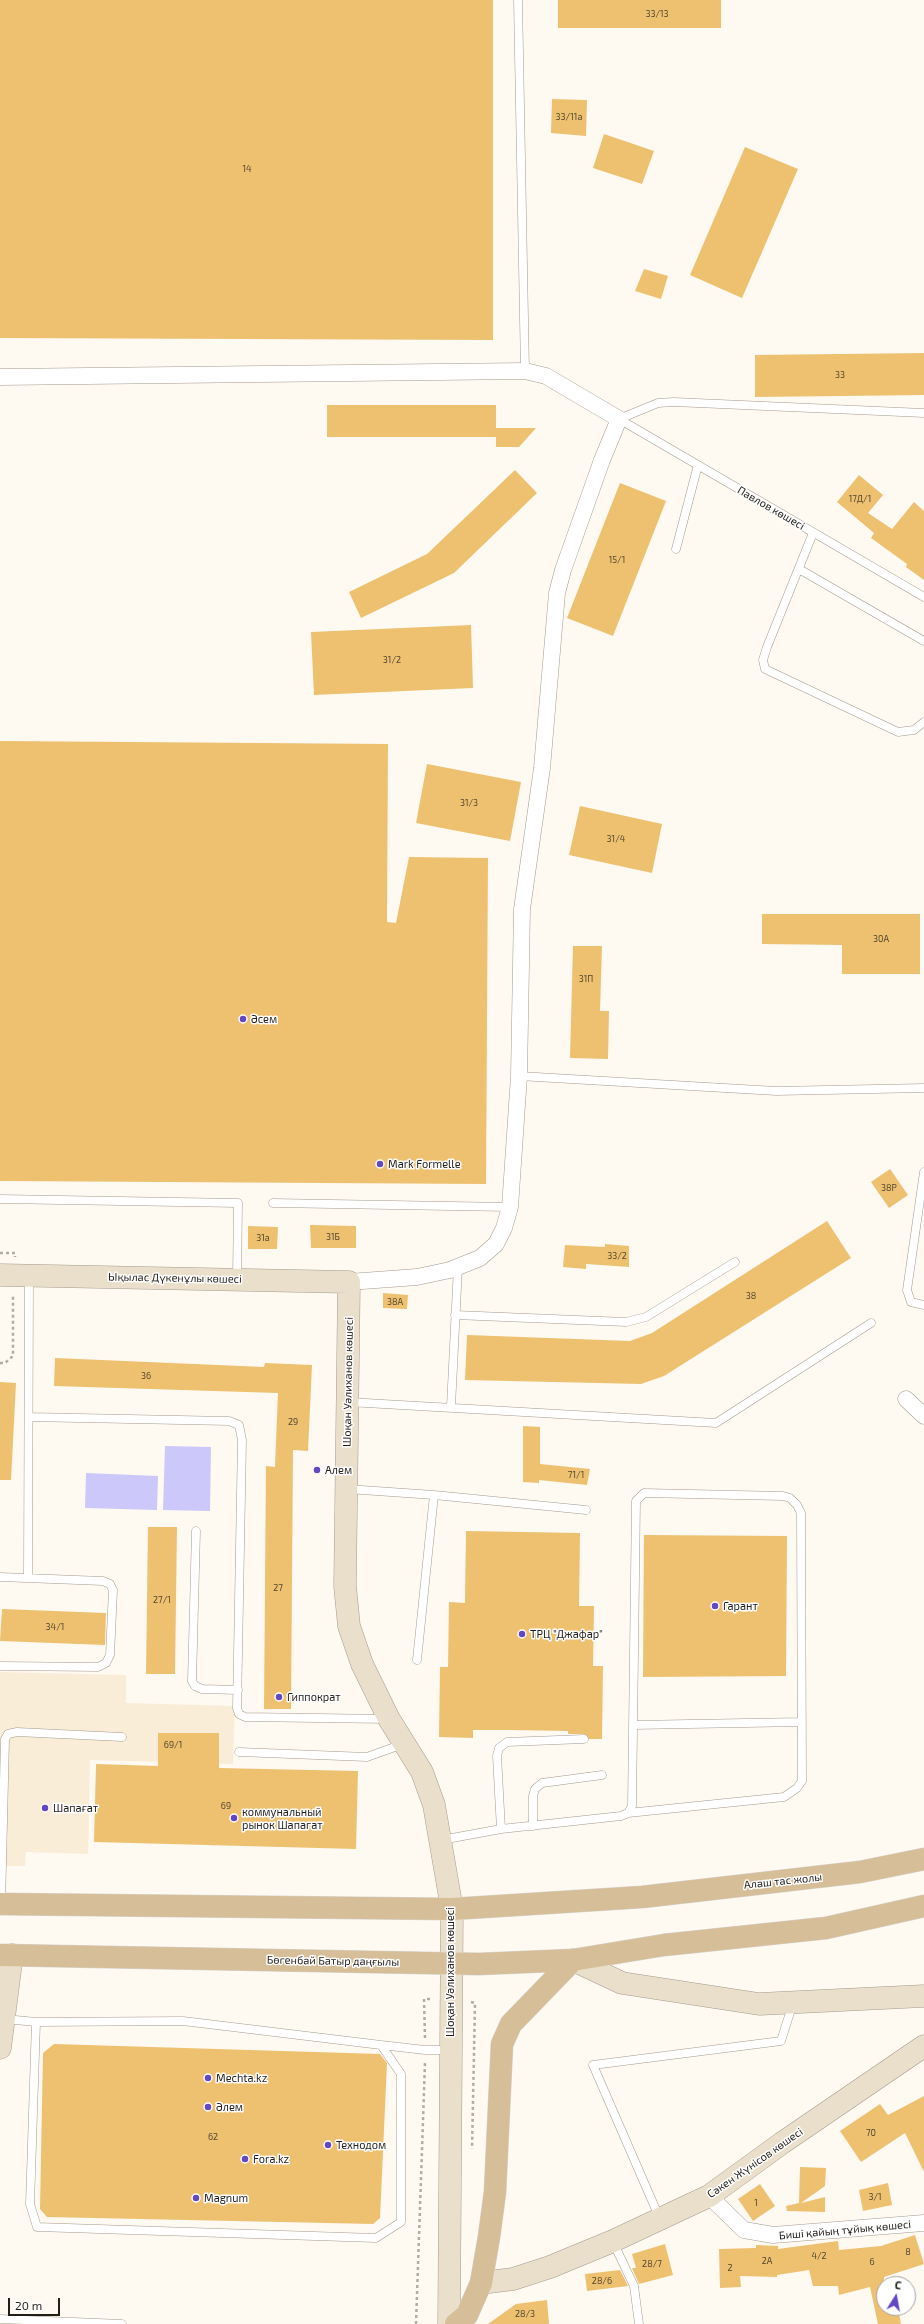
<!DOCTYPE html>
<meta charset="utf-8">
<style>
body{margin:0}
#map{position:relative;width:924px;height:2324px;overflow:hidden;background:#fef9f1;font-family:"Exo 2",sans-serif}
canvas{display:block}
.north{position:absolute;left:876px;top:2276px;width:40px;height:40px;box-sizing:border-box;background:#fff;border:1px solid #a6a5a3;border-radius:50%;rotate:11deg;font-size:11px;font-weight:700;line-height:16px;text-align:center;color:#211e19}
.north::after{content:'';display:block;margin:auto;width:14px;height:18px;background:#6348c1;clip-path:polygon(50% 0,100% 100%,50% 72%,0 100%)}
.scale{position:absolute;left:8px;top:2298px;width:52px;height:18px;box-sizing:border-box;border:2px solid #211e19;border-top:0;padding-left:5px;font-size:12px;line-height:14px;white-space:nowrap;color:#211e19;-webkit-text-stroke:3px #fff;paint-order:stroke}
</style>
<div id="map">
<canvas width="924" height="2324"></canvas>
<div class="north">С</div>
<div class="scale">20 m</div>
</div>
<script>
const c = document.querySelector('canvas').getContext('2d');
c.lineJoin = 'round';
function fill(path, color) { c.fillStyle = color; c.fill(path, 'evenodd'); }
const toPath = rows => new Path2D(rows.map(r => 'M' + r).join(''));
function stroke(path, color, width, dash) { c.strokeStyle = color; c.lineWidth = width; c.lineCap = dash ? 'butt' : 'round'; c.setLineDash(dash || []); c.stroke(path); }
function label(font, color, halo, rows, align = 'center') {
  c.font = font + ' "Exo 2",sans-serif'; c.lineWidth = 3; c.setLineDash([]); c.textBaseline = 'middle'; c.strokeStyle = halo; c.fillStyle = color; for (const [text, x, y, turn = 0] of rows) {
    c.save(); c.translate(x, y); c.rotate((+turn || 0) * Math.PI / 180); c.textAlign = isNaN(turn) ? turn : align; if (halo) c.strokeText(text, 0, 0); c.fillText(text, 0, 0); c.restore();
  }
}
fill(toPath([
 [0,1672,126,1675,126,1703,235,1706,233,1764,90,1760,88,1854,26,1852,25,1866,0,1866]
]), '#faedd8');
fill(toPath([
 [165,1446,211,1447,210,1511,163,1510],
 [86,1473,158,1476,157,1510,85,1508]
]), '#ccc8fa');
fill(toPath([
 [0,0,493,0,493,340,0,338],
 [558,0,721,0,721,28,558,28],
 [552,99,587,100,586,136,551,133],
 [604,134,654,151,642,184,593,168],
 [745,147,798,169,742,298,690,275],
 [644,269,668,276,661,299,635,291],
 [924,353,924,395,755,397,755,355],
 [327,405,496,405,496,428,536,428,519,447,496,447,496,437,327,437],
 [515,470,537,493,454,573,361,618,349,592,427,554],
 [859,475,883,495,868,513,892,529,914,502,924,511,924,580,906,567,907,564,871,538,874,533,837,502],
 [620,483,666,501,613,636,567,618],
 [471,625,473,688,314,695,311,632],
 [0,741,388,744,387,922,396,923,409,857,488,858,486,1184,0,1181],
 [427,764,521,782,510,841,416,823],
 [580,806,662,824,652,873,569,855],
 [762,914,920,914,920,974,842,974,842,945,762,944],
 [573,946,602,946,600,1011,609,1011,608,1059,570,1058],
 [890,1169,908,1195,889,1208,871,1182],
 [827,1221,851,1258,664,1376,641,1384,465,1380,467,1335,630,1341,652,1333],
 [310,1225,356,1226,356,1248,311,1248],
 [248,1226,278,1227,277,1249,248,1249],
 [605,1244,629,1246,629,1267,586,1264,586,1269,563,1267,565,1245,605,1247],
 [383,1293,408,1295,407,1309,383,1308],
 [55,1358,264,1367,265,1363,312,1365,308,1451,293,1450,291,1709,264,1709,266,1466,275,1467,278,1393,54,1386],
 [0,1382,16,1383,11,1480,0,1480],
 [523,1426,540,1427,540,1464,590,1469,587,1485,539,1480,539,1483,523,1482],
 [148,1527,177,1527,175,1674,146,1674],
 [466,1531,580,1533,579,1606,594,1606,593,1666,603,1666,602,1739,589,1739,584,1734,568,1734,568,1731,511,1730,473,1730,473,1738,439,1737,440,1667,448,1667,449,1602,465,1603],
 [644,1535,787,1536,786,1676,643,1677],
 [2,1609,106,1613,105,1645,0,1641],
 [158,1733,219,1733,219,1768,358,1771,356,1849,94,1842,96,1764,158,1766],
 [54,2044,380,2054,387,2063,380,2218,373,2224,47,2217,40,2209,43,2053],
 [924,2096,924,2172,905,2133,861,2162,840,2131,880,2104,888,2115],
 [800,2167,826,2168,825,2186,801,2203,825,2197,825,2212,787,2211,786,2206,799,2203],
 [888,2183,892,2205,863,2211,859,2190],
 [760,2184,775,2206,753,2221,738,2199],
 [915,2235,924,2264,884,2277,884,2308,898,2308,901,2324,878,2324,870,2287,839,2295,838,2286,813,2286,809,2270,777,2275,777,2277,740,2276,741,2287,720,2288,719,2249,756,2248,756,2245,778,2246,778,2249,838,2241,839,2250,881,2246],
 [665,2244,673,2275,639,2284,632,2268,636,2268,632,2254],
 [620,2270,628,2286,587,2291,585,2274],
 [547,2300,549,2324,488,2324,516,2304]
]), '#eec171');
const lane = toPath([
 [518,0,525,371],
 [619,419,924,597],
 [619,419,658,403,674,402,924,413],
 [813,533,767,647,763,660,765,669,898,732,914,730,924,722],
 [676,549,698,465],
 [799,569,924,641],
 [519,1076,776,1091,924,1088],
 [924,1172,907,1290,911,1302,924,1305],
 [0,1199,238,1203,237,1278],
 [273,1203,510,1207],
 [455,1315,626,1322,646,1317,735,1262],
 [348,1402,716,1423,871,1323],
 [451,1406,458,1267],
 [29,1417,229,1421,239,1425,242,1440,237,1708,239,1714,245,1717,388,1719],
 [347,1489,434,1495,586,1510],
 [196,1531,192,1681,195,1686,202,1689,238,1690],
 [0,1577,103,1581,110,1584,113,1590,110,1655,106,1663,98,1667,0,1666],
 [28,1578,29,1276],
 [417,1660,434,1495],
 [633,1725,802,1722],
 [239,1752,367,1757,403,1744],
 [533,1826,533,1796,535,1789,542,1783,602,1775],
 [501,1829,497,1756,499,1748,507,1742,584,1739],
 [441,1840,501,1829,621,1816,628,1813,632,1806,636,1501,644,1493,783,1496,790,1498,797,1505,801,1513,802,1781,797,1788,784,1797,628,1813],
 [1,1904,5,1739,8,1734,17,1732,122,1737],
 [5,2019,36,2022,183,2021,381,2045,425,2050,449,2050],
 [36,2022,30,2204,37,2227,376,2238,401,2222,401,2074,381,2045],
 [660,2219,593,2065,781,2041,793,2003],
 [613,2242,634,2286,639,2324],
 [0,2319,122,2324]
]);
const street = toPath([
 [0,377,525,371,546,376,619,419,602,460,563,570,557,593,542,768,522,909,519,1076,510,1207,504,1228,496,1244,480,1258,450,1270,417,1277,349,1282],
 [906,1399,924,1416],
 [709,2196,744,2230,773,2235,924,2223]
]);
const secondary = toPath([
 [0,1275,349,1282,345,1586,349,1626,362,1664,389,1719,422,1772,434,1805,452,1909,449,2324],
 [573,1960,622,1983,759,2004,924,1996],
 [0,2048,12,1955],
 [481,2283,513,2279,550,2267,613,2241,709,2196,782,2143,924,2046]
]);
const primary = toPath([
 [0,1904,452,1909,642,1897,860,1872,924,1859],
 [0,1955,479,1964,573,1960,664,1945,826,1928,924,1906],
 [456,2324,467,2315,481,2283,489,2237,495,2192,502,2044,511,2024,573,1960]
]);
stroke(lane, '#a39b8e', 9);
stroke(street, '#a39b8e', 17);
stroke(secondary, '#a39b8e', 23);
stroke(primary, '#d7d6d6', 23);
stroke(toPath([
 [0,1253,15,1253,15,1257],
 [0,1363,5,1363,13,1356,13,1294],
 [471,2002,475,2003,472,2149],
 [425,2038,424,1999,432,1999],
 [416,2324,425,2063]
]), '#b1aca5', 2.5, [3, 3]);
stroke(lane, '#fff', 8);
stroke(street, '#fff', 16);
stroke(secondary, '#eadfcb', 22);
stroke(primary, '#d6bf98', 22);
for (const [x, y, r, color] of [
 [243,1019,4,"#6348c1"],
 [380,1164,4,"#6348c1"],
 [317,1470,4,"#6348c1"],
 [715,1606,4,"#6348c1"],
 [522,1634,4,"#6348c1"],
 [279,1697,4,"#6348c1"],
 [45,1808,4,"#6348c1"],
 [234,1818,4,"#6348c1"],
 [208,2078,4,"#6348c1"],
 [208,2107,4,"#6348c1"],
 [328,2145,4,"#6348c1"],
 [245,2159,4,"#6348c1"],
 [196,2198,4,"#6348c1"]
]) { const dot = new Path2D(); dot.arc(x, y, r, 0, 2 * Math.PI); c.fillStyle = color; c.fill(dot); stroke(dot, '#fff', 1.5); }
label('9px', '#54472f', null, [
 ["33/13",657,14],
 ["33/11а",569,117],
 ["14",247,169],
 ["33",840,375],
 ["17Д/1",860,499],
 ["15/1",617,560],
 ["31/2",392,660],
 ["31/3",469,803],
 ["31/4",616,839],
 ["30А",881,939],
 ["31П",586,979],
 ["38Р",889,1188],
 ["31Б",333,1237],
 ["31а",263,1238],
 ["33/2",617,1256],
 ["38",751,1296],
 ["38А",395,1302],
 ["36",146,1376],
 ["29",293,1422],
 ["71/1",576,1475],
 ["27",278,1588],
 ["27/1",162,1600],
 ["34/1",55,1627],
 ["69/1",173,1745],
 ["69",226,1806],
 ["70",871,2133],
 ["62",213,2137],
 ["3/1",875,2197],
 ["1",756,2203],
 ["8",908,2252],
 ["4/2",819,2256],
 ["2А",767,2261],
 ["6",872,2262],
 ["28/7",652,2264],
 ["2",730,2268],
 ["28/6",602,2281],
 ["28/3",525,2314]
]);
label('11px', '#211e19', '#fff', [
 ["Павлов көшесі",771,508,30],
 ["Ықылас Дүкенұлы көшесі",175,1278,1],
 ["Шоқан Уәлиханов көшесі",348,1382,-89],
 ["Алаш тас жолы",783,1881,-6],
 ["Бөгенбай Батыр даңғылы",333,1961,1],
 ["Шоқан Уәлиханов көшесі",450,1972,-90],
 ["Сәкен Жүнісов көшесі",755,2163,-35],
 ["Биші қайың тұйық көшесі",845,2230,-5]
]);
label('11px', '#211e19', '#fff', [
 ["Әсем",251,1019],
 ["Mark Formelle",388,1164],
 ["Алем",325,1470],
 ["Гарант",723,1606],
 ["ТРЦ \"Джафар\"",530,1634],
 ["Гиппократ",287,1697],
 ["Шапағат",53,1808],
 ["коммунальный",242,1812],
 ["рынок Шапагат",242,1825],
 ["Mechta.kz",216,2078],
 ["Әлем",216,2107],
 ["Технодом",336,2145],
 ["Fora.kz",253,2159],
 ["Magnum",204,2198]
], 'left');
</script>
